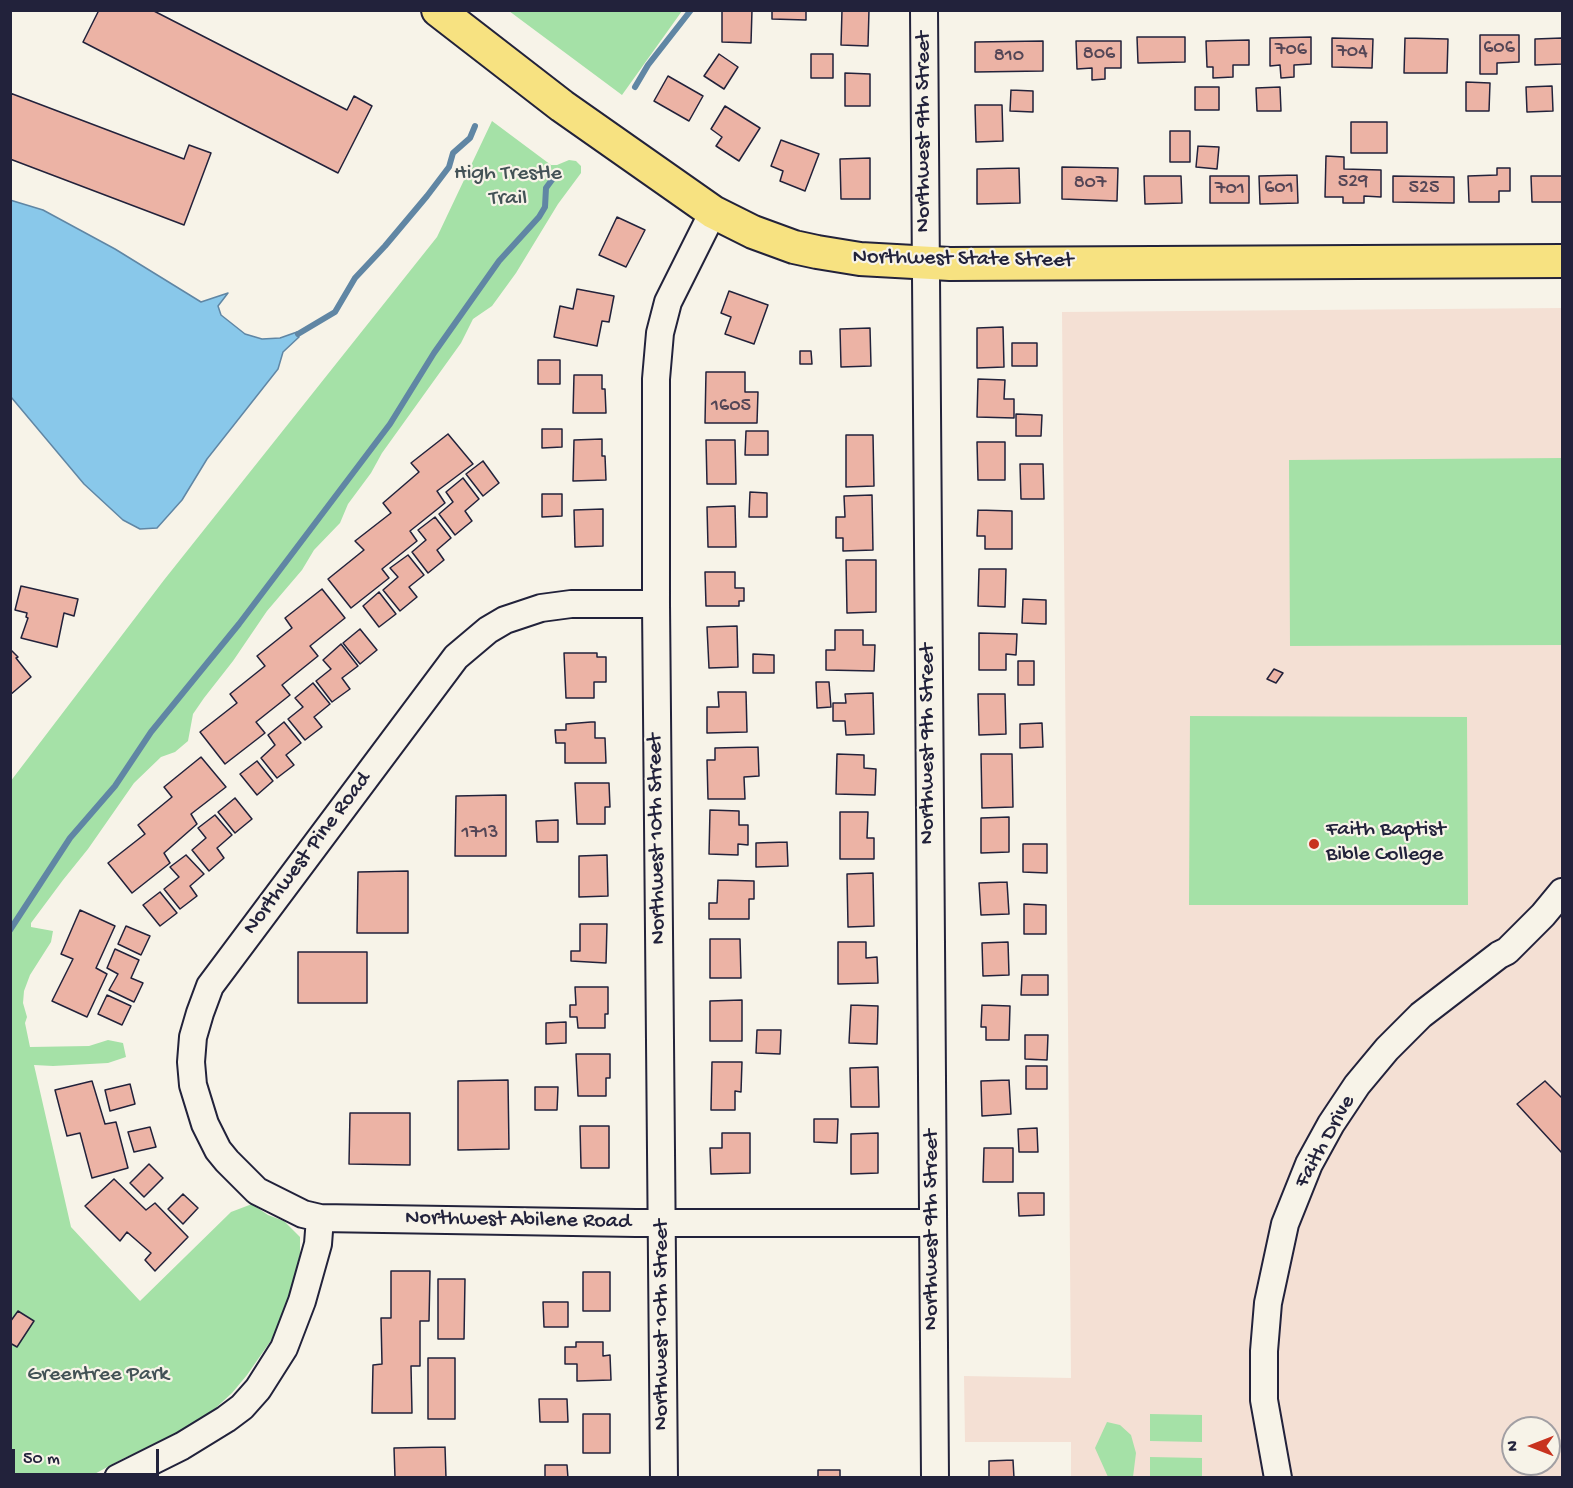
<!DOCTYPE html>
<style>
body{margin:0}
#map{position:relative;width:1573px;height:1488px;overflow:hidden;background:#f7f3e8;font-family:"Gochi Hand",sans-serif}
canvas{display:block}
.frame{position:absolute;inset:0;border:12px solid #22223b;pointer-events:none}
.north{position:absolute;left:1501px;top:1416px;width:60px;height:60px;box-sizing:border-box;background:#f7f3e8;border:2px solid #a29fa3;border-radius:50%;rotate:270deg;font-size:16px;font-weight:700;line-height:24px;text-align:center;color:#22223b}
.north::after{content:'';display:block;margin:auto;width:21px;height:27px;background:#c8321e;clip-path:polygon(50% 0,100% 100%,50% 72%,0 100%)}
.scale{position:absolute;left:12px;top:1449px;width:147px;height:27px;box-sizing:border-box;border:3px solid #22223b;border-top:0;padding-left:8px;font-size:18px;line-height:21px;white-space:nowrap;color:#22223b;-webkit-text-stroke:4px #f7f3e8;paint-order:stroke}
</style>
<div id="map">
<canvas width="1573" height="1488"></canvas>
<div class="frame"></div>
<div class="north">N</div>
<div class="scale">50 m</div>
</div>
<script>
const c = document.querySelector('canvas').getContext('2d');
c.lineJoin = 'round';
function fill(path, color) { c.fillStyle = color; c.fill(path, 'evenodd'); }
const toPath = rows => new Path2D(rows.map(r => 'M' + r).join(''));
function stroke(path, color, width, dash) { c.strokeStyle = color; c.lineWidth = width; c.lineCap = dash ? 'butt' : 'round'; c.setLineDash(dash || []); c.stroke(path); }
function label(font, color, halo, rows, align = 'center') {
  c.font = font + ' "Gochi Hand",sans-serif'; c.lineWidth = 4.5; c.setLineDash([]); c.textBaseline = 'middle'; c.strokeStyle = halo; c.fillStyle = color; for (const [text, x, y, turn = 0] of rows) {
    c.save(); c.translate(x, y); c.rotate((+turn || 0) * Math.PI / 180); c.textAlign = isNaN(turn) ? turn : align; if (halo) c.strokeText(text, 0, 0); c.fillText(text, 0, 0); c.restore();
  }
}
fill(toPath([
 [1562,308,1562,1477,1071,1477,1071,1442,965,1442,964,1376,1071,1378,1062,312],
 [1513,1428,1549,1428,1549,1464,1513,1464]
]), '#f4e0d4');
fill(toPath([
 [509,11,682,11,622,95],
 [492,121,551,165,557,165,569,160,576,161,581,166,581,173,558,204,516,273,492,306,473,319,461,343,382,453,371,473,348,504,340,523,314,550,302,570,267,611,233,661,204,698,193,714,188,741,175,752,161,757,134,783,88,849,63,880,31,923,31,927,53,931,51,942,30,975,24,991,23,1003,27,1017,25,1023,30,1047,89,1046,108,1040,123,1043,126,1057,108,1063,53,1066,34,1065,71,1227,140,1301,231,1212,252,1204,268,1215,284,1221,300,1237,300,1254,294,1279,283,1315,272,1339,247,1375,232,1393,209,1414,184,1430,165,1441,124,1458,89,1477,11,1477,10,782,164,580,437,237],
 [1562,458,1562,645,1290,646,1289,460],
 [1190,716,1467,717,1468,905,1189,905],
 [1150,1414,1202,1415,1202,1442,1150,1441],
 [1107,1422,1120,1425,1131,1435,1136,1453,1133,1477,1108,1477,1095,1448],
 [1150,1457,1202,1458,1202,1477,1150,1477]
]), '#a5e1a7');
const water = toPath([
 [10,200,43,210,115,249,201,302,228,293,218,306,221,315,245,334,262,339,280,338,297,332,299,337,283,352,278,369,207,459,182,500,157,528,140,529,123,520,84,484,11,397,10,200]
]);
fill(water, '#89c8ea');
stroke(water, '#6086a4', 1.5);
stroke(toPath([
 [635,87,648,65,691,10],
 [298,334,335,312,355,278,385,246,427,196,449,167,453,153,470,138,475,126],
 [10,930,70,838,115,786,151,732,239,624,390,424,434,353,499,261,539,217,545,207,546,188,557,173]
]), '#6086a4', 6);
const building = toPath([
 [99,10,152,10,347,110,354,96,372,106,338,173,83,42,99,10],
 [722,10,752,10,751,43,722,42,722,10],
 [772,10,806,10,806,20,772,19,772,10],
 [842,10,869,10,868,46,841,45,842,10],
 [1480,35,1519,35,1519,62,1497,63,1497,74,1480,74,1480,35],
 [1137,37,1185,37,1185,62,1138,63,1137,37],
 [1311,37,1311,64,1294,65,1294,77,1281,78,1280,65,1270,66,1270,38,1311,37],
 [1332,38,1373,39,1372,68,1332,67,1332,38],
 [1405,38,1448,39,1447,73,1404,73,1405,38],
 [1562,38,1562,64,1535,65,1535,39,1562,38],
 [1249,40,1249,65,1233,65,1233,77,1213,78,1213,67,1207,67,1206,41,1249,40],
 [1043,41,1043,71,975,72,975,42,1043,41],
 [1076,41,1121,41,1121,68,1105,68,1105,79,1092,80,1092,68,1077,69,1076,41],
 [719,54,738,67,724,89,704,76,719,54],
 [811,54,833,54,833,78,811,78,811,54],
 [845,73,870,74,870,106,845,106,845,73],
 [668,76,703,96,689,121,654,101,668,76],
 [1466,82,1490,83,1489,111,1466,111,1466,82],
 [1552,86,1553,111,1527,112,1526,87,1552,86],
 [1195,87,1219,87,1219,110,1195,110,1195,87],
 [1280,87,1281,111,1257,111,1256,88,1280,87],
 [1011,90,1033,91,1033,112,1010,111,1011,90],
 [10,93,184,159,189,145,211,153,184,225,10,159,10,93],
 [975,105,1002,105,1003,141,976,142,975,105],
 [725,106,760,128,739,161,716,146,722,137,711,129,725,106],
 [1351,122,1387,122,1387,153,1351,153,1351,122],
 [1170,131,1190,131,1190,162,1170,162,1170,131],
 [781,140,819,154,805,191,780,181,783,171,771,166,781,140],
 [1198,146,1219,147,1217,169,1196,167,1198,146],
 [1326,156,1344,157,1344,169,1381,170,1381,197,1364,196,1364,203,1343,203,1343,197,1325,197,1326,156],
 [870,158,870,199,841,199,840,159,870,158],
 [1062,167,1118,168,1117,201,1062,199,1062,167],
 [1019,168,1020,203,977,204,977,169,1019,168],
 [1497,168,1510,168,1510,191,1499,191,1499,202,1469,202,1468,176,1497,175,1497,168],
 [1297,175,1298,203,1260,204,1259,176,1297,175],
 [1144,176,1181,176,1182,203,1145,204,1144,176],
 [1210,176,1249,176,1249,203,1210,203,1210,176],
 [1393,176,1454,177,1454,203,1393,202,1393,176],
 [1531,176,1562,176,1562,202,1532,202,1531,176],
 [617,217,645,230,626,267,599,255,617,217],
 [577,289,614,296,609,322,602,321,597,346,554,337,560,306,573,309,577,289],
 [729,291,768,305,754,344,725,334,731,317,721,313,729,291],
 [1003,327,1004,367,977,368,977,328,1003,327],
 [870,328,871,366,841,367,840,329,870,328],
 [1012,343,1037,343,1037,366,1012,366,1012,343],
 [800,351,811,351,812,364,800,364,800,351],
 [538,360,560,360,560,384,538,384,538,360],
 [706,372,745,372,745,392,758,392,757,423,705,423,706,372],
 [574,375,602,375,602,389,605,389,606,413,573,413,574,375],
 [978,379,1005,380,1004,399,1014,399,1014,418,977,417,978,379],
 [1016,414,1042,415,1041,436,1016,436,1016,414],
 [542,429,562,429,562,447,542,448,542,429],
 [746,431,768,431,768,455,745,455,746,431],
 [448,434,473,464,437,491,445,503,410,531,417,541,382,569,389,578,351,608,328,579,364,550,355,541,391,513,383,503,419,472,411,463,448,434],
 [846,435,873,435,874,486,846,487,846,435],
 [602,439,602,456,605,456,606,480,573,481,574,440,602,439],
 [706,440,735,440,736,484,707,484,706,440],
 [977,442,1005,442,1005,480,978,480,977,442],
 [483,461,499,483,483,496,466,474,483,461],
 [1020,464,1043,464,1044,499,1021,499,1020,464],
 [463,478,479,499,465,511,472,521,455,535,439,514,453,502,446,492,463,478],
 [750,492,767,493,767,517,749,517,750,492],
 [542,494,562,494,562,516,542,517,542,494],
 [872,495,873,550,843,551,843,538,836,538,836,517,845,517,844,496,872,495],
 [735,506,736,547,708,547,707,507,735,506],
 [603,509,603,546,575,547,574,510,603,509],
 [978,510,1012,511,1012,549,985,549,985,536,977,536,978,510],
 [435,517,451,538,437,550,444,560,428,573,412,552,426,540,418,530,435,517],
 [408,555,424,575,409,587,417,597,400,611,383,590,398,577,390,568,408,555],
 [846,560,876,560,876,612,847,613,846,560],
 [979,569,1006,569,1005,607,978,606,979,569],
 [705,572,735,572,735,588,744,588,744,601,739,601,739,606,706,606,705,572],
 [21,586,78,599,74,616,64,613,57,647,21,638,28,618,26,617,27,613,15,610,21,586],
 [322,589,345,618,310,646,318,656,282,685,290,695,256,722,265,733,225,764,200,732,237,703,230,694,265,666,257,656,292,628,285,618,322,589],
 [379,592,396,614,379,627,363,606,379,592],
 [1023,599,1046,600,1046,624,1022,623,1023,599],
 [737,626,738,667,709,668,707,627,737,626],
 [360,629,377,650,360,664,343,643,360,629],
 [835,630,863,630,863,645,875,645,874,671,826,670,826,650,835,650,835,630],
 [979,633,1017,634,1016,655,1006,654,1006,670,979,670,979,633],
 [341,644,358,666,342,678,350,689,332,702,316,681,331,669,323,660,341,644],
 [10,649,18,657,16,658,31,677,10,695,10,649],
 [564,653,597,653,597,657,606,657,606,682,594,682,594,698,566,698,564,653],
 [753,654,774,655,774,673,753,673,753,654],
 [1018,661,1034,661,1034,685,1018,685,1018,661],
 [1274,669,1283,673,1276,683,1267,679,1274,669],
 [816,682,829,682,831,707,817,708,816,682],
 [313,683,330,704,314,717,322,727,305,740,288,719,303,707,295,698,313,683],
 [718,692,746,692,747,732,707,733,707,707,719,707,718,692],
 [873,693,874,734,846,735,845,721,833,721,833,703,846,703,845,694,873,693],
 [978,694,1005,694,1006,734,979,735,978,694],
 [284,722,301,743,286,755,294,765,277,778,261,758,275,745,268,735,284,722],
 [591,722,595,722,595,738,605,738,606,763,565,763,565,743,556,743,555,730,566,730,566,724,591,722],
 [1042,723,1043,747,1020,748,1020,724,1042,723],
 [758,747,759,776,744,777,745,799,708,799,707,760,715,760,715,748,758,747],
 [837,754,864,755,864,768,876,769,875,795,836,794,837,754],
 [981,754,1012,754,1013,807,982,808,981,754],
 [201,757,226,787,191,814,197,824,164,853,170,863,132,893,108,863,145,834,138,825,172,797,164,787,201,757],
 [257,761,273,781,257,795,240,774,257,761],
 [575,783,609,783,610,807,605,807,605,824,577,824,575,783],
 [506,795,506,856,455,856,456,796,506,795],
 [235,798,252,819,235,833,218,812,235,798],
 [710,810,739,811,739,825,748,825,748,845,738,844,738,855,709,854,710,810],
 [840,812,868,812,867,838,874,838,874,859,840,859,840,812],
 [215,815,232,835,217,848,224,858,209,871,192,850,206,838,198,828,215,815],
 [1009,817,1009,852,981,853,981,818,1009,817],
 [558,820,558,842,537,842,536,821,558,820],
 [787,842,788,866,756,867,756,843,787,842],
 [1023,844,1047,844,1047,873,1023,872,1023,844],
 [186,855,204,874,190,886,197,896,180,909,164,889,179,877,170,867,186,855],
 [607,855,608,896,579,897,579,856,607,855],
 [408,871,408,933,357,933,358,872,408,871],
 [873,873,874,926,848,927,847,874,873,873],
 [718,880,754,881,754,899,749,899,749,919,709,919,709,903,717,903,718,880],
 [1007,882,1009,914,981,915,979,883,1007,882],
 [160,892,177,913,160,926,143,905,160,892],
 [1024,904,1046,905,1046,934,1024,934,1024,904],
 [80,910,115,926,96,968,107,974,87,1017,52,1001,73,959,61,954,80,910],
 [580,924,607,924,606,963,571,961,571,951,580,951,580,924],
 [126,926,150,936,141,955,118,944,126,926],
 [710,939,740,939,741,978,710,978,710,939],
 [838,942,866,942,866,958,877,957,878,983,838,984,838,942],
 [1008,942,1009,975,983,976,982,943,1008,942],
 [115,949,139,960,131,978,143,983,134,1002,109,990,118,974,107,968,115,949],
 [298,952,367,952,367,1003,298,1003,298,952],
 [1022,975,1048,975,1048,995,1021,995,1022,975],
 [575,987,608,987,608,1014,605,1014,605,1028,578,1028,577,1017,570,1017,570,1005,576,1005,575,987],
 [107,995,131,1006,122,1025,98,1014,107,995],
 [742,1000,742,1041,710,1041,710,1001,742,1000],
 [851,1005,878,1006,877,1044,849,1043,851,1005],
 [982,1005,1010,1006,1009,1040,986,1040,986,1027,981,1027,982,1005],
 [566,1022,566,1043,546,1044,546,1023,566,1022],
 [757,1030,781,1030,780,1054,756,1053,757,1030],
 [1025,1035,1048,1035,1047,1060,1025,1059,1025,1035],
 [576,1054,610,1054,610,1078,606,1078,606,1096,578,1096,576,1054],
 [712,1062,742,1062,741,1092,735,1091,735,1110,711,1110,712,1062],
 [1026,1066,1047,1066,1047,1089,1026,1089,1026,1066],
 [878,1067,879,1107,851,1107,850,1068,878,1067],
 [508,1080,509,1149,458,1150,458,1081,508,1080],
 [1009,1080,1011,1114,982,1116,981,1081,1009,1080],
 [92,1081,105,1124,116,1122,128,1168,92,1178,80,1133,67,1136,55,1090,92,1081],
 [1545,1081,1562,1098,1562,1153,1517,1104,1545,1081],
 [130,1084,135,1104,110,1111,105,1090,130,1084],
 [535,1087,558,1087,557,1110,535,1110,535,1087],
 [350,1113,410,1113,410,1165,349,1164,350,1113],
 [814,1119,838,1119,837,1143,814,1142,814,1119],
 [580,1126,609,1126,609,1168,581,1168,580,1126],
 [150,1127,156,1147,134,1152,128,1132,150,1127],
 [1037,1128,1038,1152,1019,1152,1018,1129,1037,1128],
 [722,1133,750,1133,750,1173,711,1174,710,1148,722,1148,722,1133],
 [878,1133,878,1173,851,1174,851,1134,878,1133],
 [984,1148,1013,1148,1013,1182,983,1182,984,1148],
 [149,1164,163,1178,144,1197,130,1183,149,1164],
 [114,1179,146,1210,155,1203,188,1237,155,1271,145,1260,151,1253,127,1232,120,1241,85,1206,114,1179],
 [1018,1193,1044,1193,1044,1215,1019,1216,1018,1193],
 [183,1194,198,1208,183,1224,168,1209,183,1194],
 [391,1271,430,1271,429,1321,420,1321,420,1366,411,1366,412,1413,372,1413,373,1365,382,1364,381,1318,391,1318,391,1271],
 [583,1272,610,1272,610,1311,583,1311,583,1272],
 [438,1279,465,1279,464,1339,438,1339,438,1279],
 [543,1302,568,1302,568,1327,544,1327,543,1302],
 [18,1311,34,1321,17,1347,10,1343,10,1322,18,1311],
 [576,1342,603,1342,603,1356,610,1355,611,1380,577,1381,577,1364,565,1364,565,1347,576,1347,576,1342],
 [428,1358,455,1358,455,1419,428,1419,428,1358],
 [539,1399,567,1399,568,1422,540,1422,539,1399],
 [583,1414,610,1414,610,1453,583,1453,583,1414],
 [445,1447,446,1478,395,1478,394,1448,445,1447],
 [1013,1460,1014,1478,989,1478,989,1461,1013,1460],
 [545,1465,567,1465,568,1478,545,1478,545,1465],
 [818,1470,840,1470,840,1478,818,1478,818,1470]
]);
fill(building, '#ecb3a5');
stroke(building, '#22223b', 1.5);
const minor = toPath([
 [924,10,935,1478],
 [656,604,571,604,541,608,505,620,488,630,456,657,210,986,200,1013,193,1037,191,1062,193,1085,205,1124,218,1150,227,1161,257,1191,303,1214,320,1218,636,1223,933,1223],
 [118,1478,182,1446,226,1419,242,1407,258,1389,284,1348,302,1301,318,1244,320,1218],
 [664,1478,656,604,656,379,660,333,668,302,713,212],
 [1278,1478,1264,1400,1264,1351,1268,1303,1285,1224,1309,1164,1331,1124,1357,1085,1387,1049,1421,1015,1499,955,1507,951,1543,915,1562,892]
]);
const major = toPath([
 [438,10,562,106,713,212,753,232,794,247,817,252,860,259,950,264,1562,261]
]);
stroke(minor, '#22223b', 30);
stroke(major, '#22223b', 36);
stroke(minor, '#f7f3e8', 26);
stroke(major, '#f7e281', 32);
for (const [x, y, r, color] of [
 [1314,844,6,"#c8321e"]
]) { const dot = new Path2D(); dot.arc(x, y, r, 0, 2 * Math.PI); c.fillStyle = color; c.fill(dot); stroke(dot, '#f7f3e8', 2); }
label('20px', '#544656', null, [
 ["606",1499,49],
 ["706",1291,51],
 ["704",1352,53],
 ["806",1099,55],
 ["810",1009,57],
 ["529",1353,183],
 ["807",1090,184],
 ["601",1279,189],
 ["525",1424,189],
 ["701",1230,190],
 ["1605",731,407],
 ["1713",480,834]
]);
label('22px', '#22223b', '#f7f3e8', [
 ["Northwest 9th Street",925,132,-90],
 ["Northwest State Street",963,260,1],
 ["Northwest 9th Street",929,744,-90],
 ["Northwest 10th Street",658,839,-91],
 ["Northwest Pine Road",308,854,-53],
 ["Faith Drive",1326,1142,-61],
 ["Northwest Abilene Road",518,1221,1],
 ["Northwest 9th Street",933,1230,-90],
 ["Northwest 10th Street",663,1325,-90]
]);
label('22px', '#435256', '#f7f3e8', [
 ["High Trestle",508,175],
 ["Trail",508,200],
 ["Greentree Park",98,1376]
]);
label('22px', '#22223b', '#f7f3e8', [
 ["Faith Baptist",1326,831],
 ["Bible College",1326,856]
], 'left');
</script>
